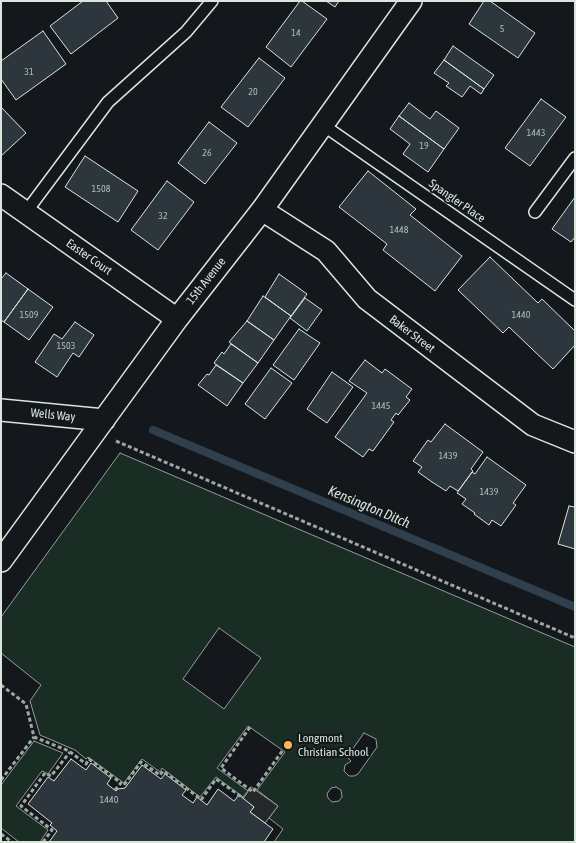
<!DOCTYPE html>
<style>
body{margin:0}
#map{position:relative;width:576px;height:843px;overflow:hidden;background:#14181c;font-family:"Asap Condensed",sans-serif}
canvas{display:block}
.frame{position:absolute;inset:0;border:2px solid #d8e6dc;pointer-events:none}
</style>
<div id="map">
<canvas width="576" height="843"></canvas>
<div class="frame"></div>
</div>
<script>
const c = document.querySelector('canvas').getContext('2d');
c.lineJoin = 'round';
function fill(path, color) { c.fillStyle = color; c.fill(path, 'evenodd'); }
const toPath = rows => new Path2D(rows.map(r => 'M' + r).join(''));
function stroke(path, color, width, dash) { c.strokeStyle = color; c.lineWidth = width; c.lineCap = dash ? 'butt' : 'round'; c.setLineDash(dash || []); c.stroke(path); }
function label(font, color, halo, rows, align = 'center') {
  c.font = font + ' "Asap Condensed",sans-serif'; c.lineWidth = 4; c.setLineDash([]); c.textBaseline = 'middle'; c.strokeStyle = halo; c.fillStyle = color; for (const [text, x, y, turn = 0] of rows) {
    c.save(); c.translate(x, y); c.rotate((+turn || 0) * Math.PI / 180); c.textAlign = isNaN(turn) ? turn : align; if (halo) c.strokeText(text, 0, 0); c.fillText(text, 0, 0); c.restore();
  }
}
const green = toPath([
 [120,453,575,647,575,842,274,842,283,829,269,818,278,806,257,790,285,752,248,726,217,768,248,791,243,797,216,777,200,797,162,768,160,772,142,759,124,783,88,757,86,759,75,750,40,735,30,701,41,685,1,653,1,617,120,453],
 [219,628,261,658,224,709,183,679,219,628],
 [364,733,376,739,377,747,358,774,354,776,349,776,344,771,345,765,351,761,347,757,364,733],
 [336,787,341,790,342,797,339,801,332,802,328,798,327,794,331,788,336,787],
 [34,741,63,753,48,774,42,771,16,806,48,830,40,842,19,842,1,828,1,785,34,741]
]);
fill(green, '#1a2d24');
stroke(green, '#939e99', 1);
const parking = toPath([
 [251,787,278,806,265,823,250,812,254,807,243,799,251,787]
]);
fill(parking, '#24282b');
stroke(parking, '#939e99', 1);
stroke(toPath([
 [153,430,575,607]
]), '#2f3f4d', 8);
const building = toPath([
 [83,1,106,1,118,18,71,54,50,26,83,1],
 [300,1,302,1,327,19,291,67,266,47,300,1],
 [326,1,339,1,335,7,326,1],
 [484,1,490,1,535,33,518,58,469,24,484,1],
 [43,31,66,64,16,100,1,79,1,61,43,31],
 [453,46,494,75,484,89,444,60,453,46],
 [259,58,285,78,248,127,221,107,259,58],
 [444,60,484,89,481,94,470,86,462,97,446,86,449,83,434,73,444,60],
 [541,99,566,117,530,166,505,148,541,99],
 [409,103,430,119,436,111,459,128,444,149,399,116,409,103],
 [1,107,26,133,1,156,1,107],
 [399,116,444,149,428,172,403,154,410,144,390,129,399,116],
 [209,122,237,143,205,184,178,163,209,122],
 [85,156,138,191,118,222,65,187,85,156],
 [368,171,416,209,410,215,462,256,435,291,383,250,387,244,339,207,368,171],
 [167,181,194,202,158,250,131,230,167,181],
 [575,197,575,237,571,242,552,229,575,197],
 [490,257,538,303,542,299,575,331,575,345,553,369,509,327,503,333,458,290,490,257],
 [6,273,28,289,4,322,1,320,1,279,6,273],
 [279,274,307,294,291,316,265,297,279,274],
 [28,289,53,307,29,340,4,322,28,289],
 [263,296,291,316,274,340,247,321,263,296],
 [305,298,322,310,307,331,290,318,305,298],
 [247,321,274,340,258,363,229,342,247,321],
 [75,322,94,335,79,357,73,353,57,377,35,362,54,334,62,339,75,322],
 [299,329,320,343,294,380,273,365,299,329],
 [231,344,258,363,243,383,214,363,222,352,224,354,231,344],
 [365,360,382,373,385,369,412,389,406,397,410,400,398,415,396,413,391,420,394,422,373,451,369,449,363,457,335,437,367,393,349,381,365,360],
 [216,365,243,383,227,406,198,385,207,374,209,375,216,365],
 [271,368,292,383,265,419,245,404,271,368],
 [332,372,353,387,327,423,307,409,332,372],
 [445,424,483,452,471,469,473,471,458,491,450,486,446,491,432,482,418,472,422,467,413,461,428,440,431,442,445,424],
 [487,457,526,485,513,503,516,505,501,526,492,520,489,525,474,514,475,513,462,504,466,499,457,493,472,472,475,474,487,457],
 [569,506,575,507,575,549,558,544,569,506],
 [71,759,86,770,91,763,111,778,107,784,116,791,118,789,125,788,142,765,161,779,165,774,186,790,182,795,193,803,197,797,207,805,218,789,234,801,239,795,254,807,250,812,273,829,264,842,49,842,57,831,50,825,52,823,28,804,48,777,54,781,71,759]
]);
fill(building, '#2c363c');
stroke(building, '#d8e6dc', 1);
const lane = toPath([
 [323,125,575,300],
 [26,212,108,102,186,32,212,1],
 [535,212,575,158]
]);
const street = toPath([
 [1,195,177,319],
 [262,210,326,251,367,299,533,425,575,442],
 [1,410,104,420],
 [1,561,177,319,262,210,411,1]
]);
stroke(lane, '#d8e6dc', 14);
stroke(street, '#d8e6dc', 24);
stroke(toPath([
 [116,441,575,638],
 [1,685,26,704,34,737,69,751,86,764,89,759,121,783],
 [250,727,221,768,253,792,283,750],
 [1,780,34,737],
 [115,790,121,783,124,785,141,762,160,775,163,771,202,800],
 [201,800,216,779,243,798],
 [1,834,12,842],
 [43,842,52,830,21,806,45,773,51,776,70,752]
]), '#9da8a2', 3, [4, 2.5]);
stroke(lane, '#14181c', 11);
stroke(street, '#14181c', 21);
for (const [x, y, r, color] of [
 [288,745,5,"#ffb74d"]
]) { const dot = new Path2D(); dot.arc(x, y, r, 0, 2 * Math.PI); c.fillStyle = color; c.fill(dot); stroke(dot, '#14181c', 2); }
label('10px', '#adbab4', null, [
 ["5",502,29],
 ["14",296,33],
 ["31",29,72],
 ["20",253,92],
 ["1443",536,133],
 ["19",424,146],
 ["26",207,153],
 ["1508",101,189],
 ["32",163,216],
 ["1448",399,230],
 ["1509",29,315],
 ["1440",521,315],
 ["1503",66,346],
 ["1445",381,406],
 ["1439",448,456],
 ["1439",489,492],
 ["1440",109,800]
]);
label('12px', '#d8e6dc', '#14181c', [
 ["Spangler Place",457,201,35],
 ["Easter Court",89,257,35],
 ["15th Avenue",206,281,-52],
 ["Baker Street",412,334,37],
 ["Wells Way",53,415,6]
]);
label('12px', '#d8e6dc', '#14181c', [
 ["Longmont",298,738],
 ["Christian School",298,752]
], 'left');
label('italic 14px', '#d8e6dc', '#14181c', [
 ["Kensington Ditch",369,507,23]
]);
</script>
